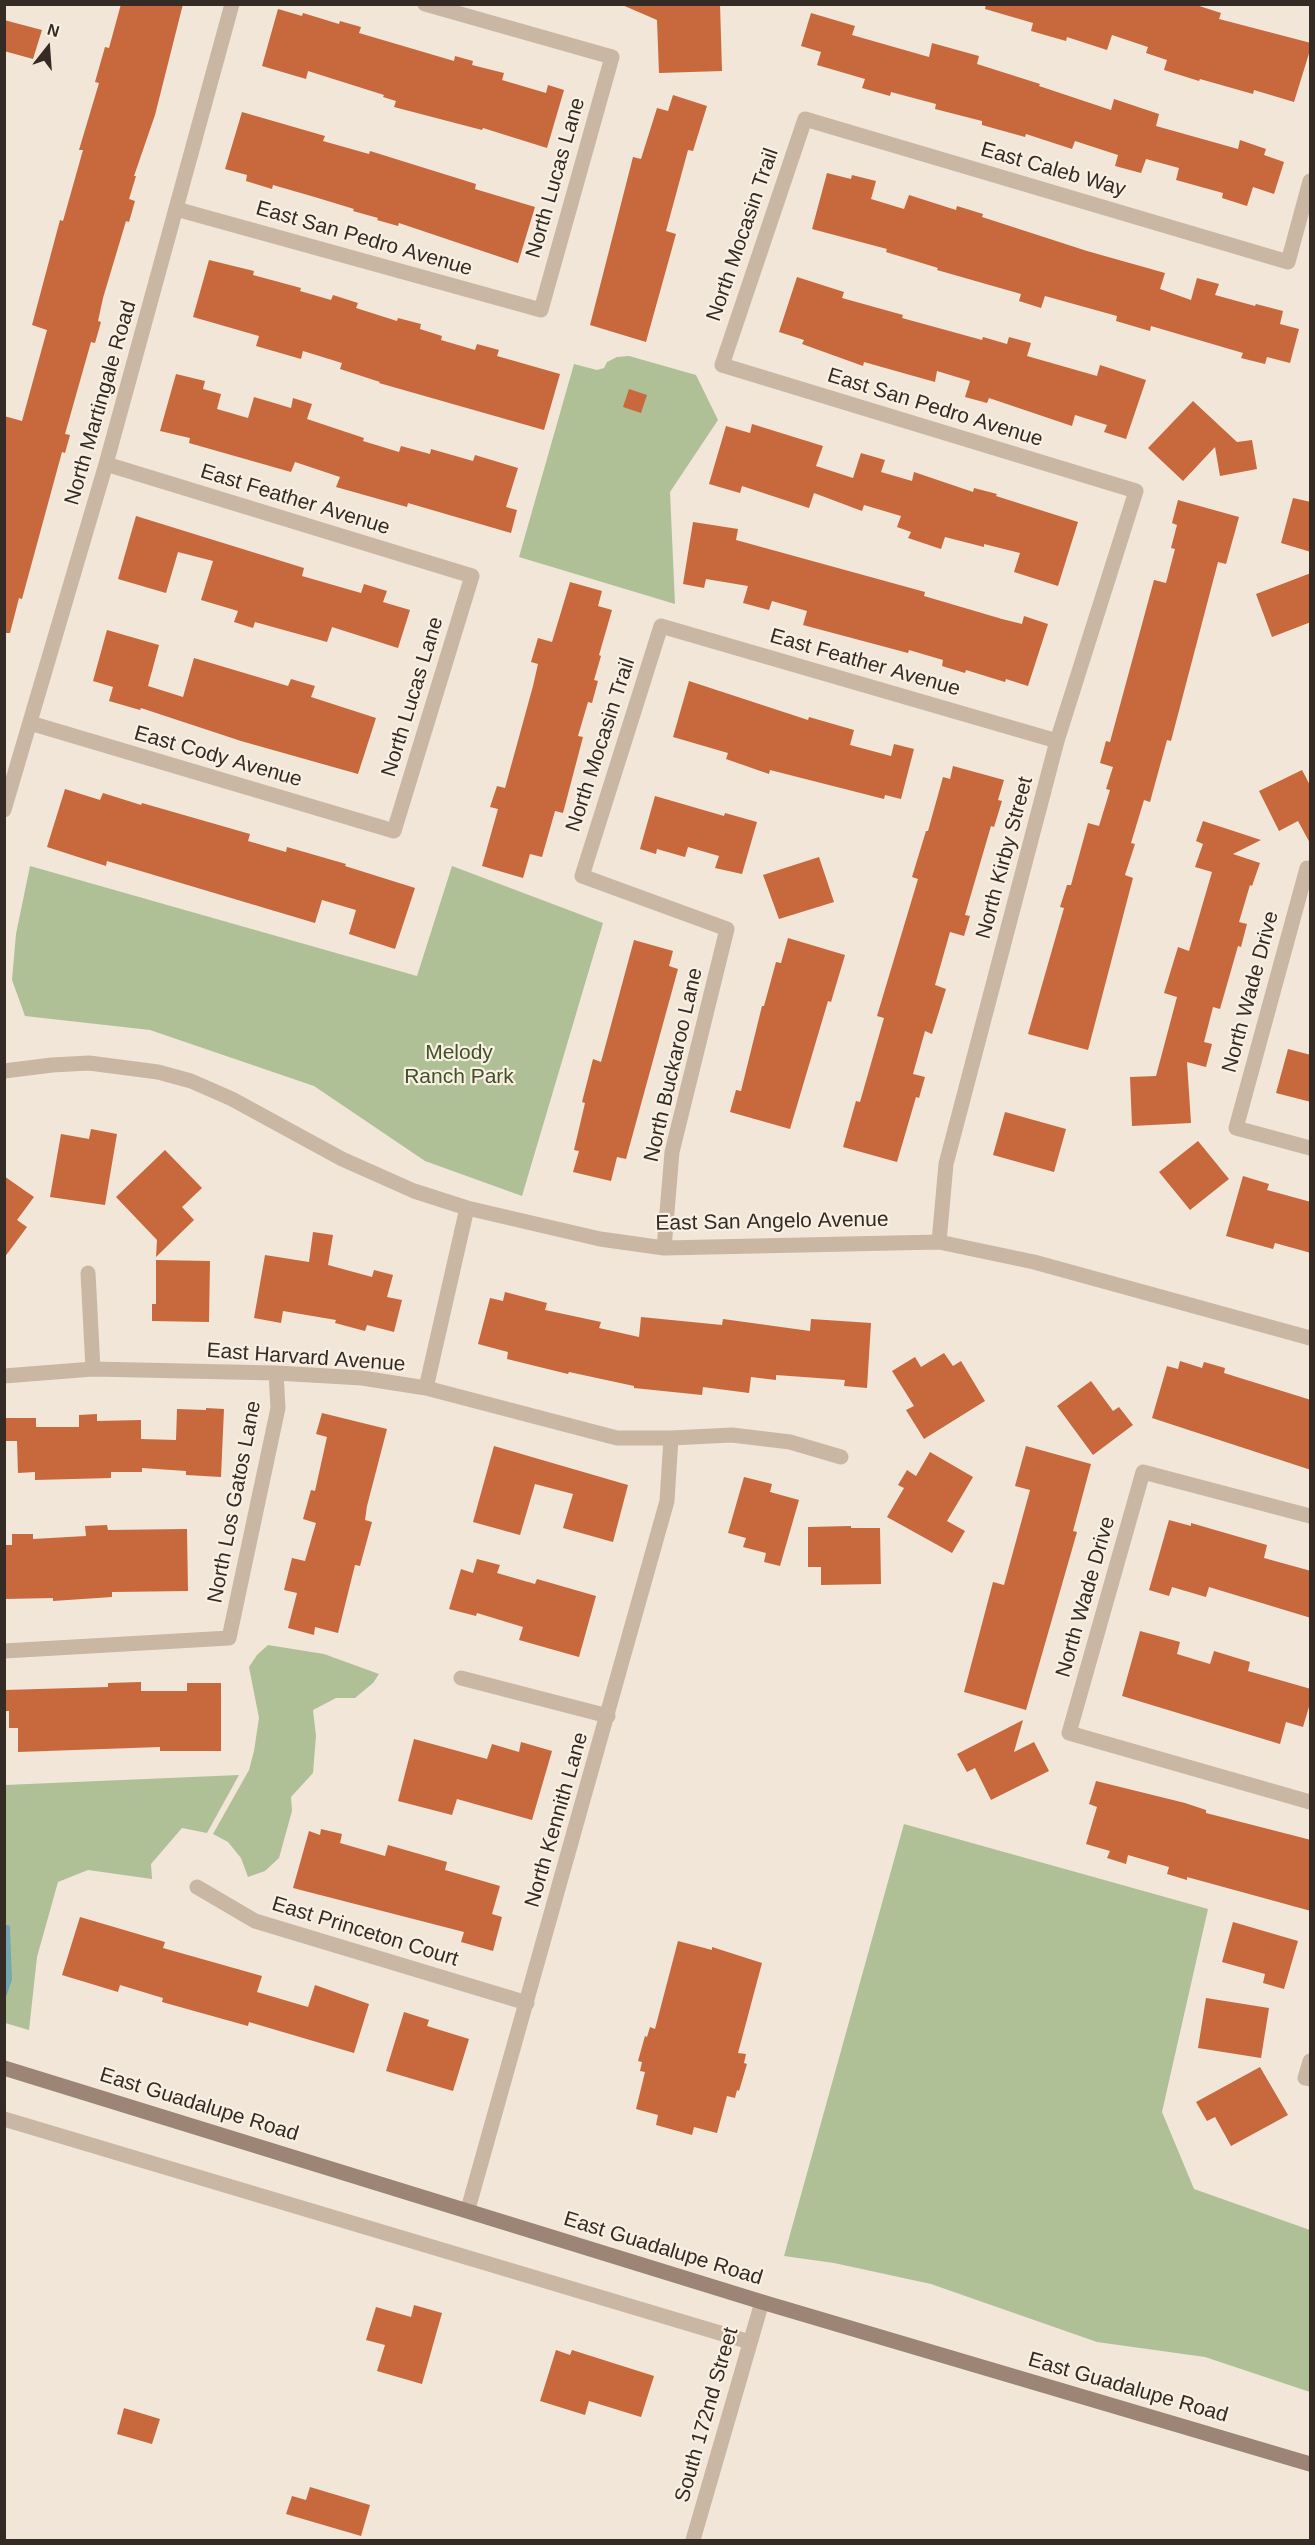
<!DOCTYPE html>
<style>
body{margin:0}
#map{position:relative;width:1315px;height:2545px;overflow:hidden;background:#f1e6d7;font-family:Helvetica,sans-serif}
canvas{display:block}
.frame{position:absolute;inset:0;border:6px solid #342b25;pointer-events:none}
.north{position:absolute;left:18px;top:18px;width:60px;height:60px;-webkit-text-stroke:4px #f9f0e3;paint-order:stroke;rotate:17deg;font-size:16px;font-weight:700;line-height:24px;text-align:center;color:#342b25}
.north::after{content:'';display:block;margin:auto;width:21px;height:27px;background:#342b25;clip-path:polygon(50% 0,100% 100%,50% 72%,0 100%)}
</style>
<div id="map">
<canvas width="1315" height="2545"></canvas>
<div class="frame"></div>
<div class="north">N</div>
</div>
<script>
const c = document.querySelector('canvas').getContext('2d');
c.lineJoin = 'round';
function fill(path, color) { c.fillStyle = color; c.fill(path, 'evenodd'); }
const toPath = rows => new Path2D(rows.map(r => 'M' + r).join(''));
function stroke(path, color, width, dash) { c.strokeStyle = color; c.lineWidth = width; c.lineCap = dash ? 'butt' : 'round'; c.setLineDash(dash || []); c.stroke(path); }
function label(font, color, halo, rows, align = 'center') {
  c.font = font + ' Helvetica,sans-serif'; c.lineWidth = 4.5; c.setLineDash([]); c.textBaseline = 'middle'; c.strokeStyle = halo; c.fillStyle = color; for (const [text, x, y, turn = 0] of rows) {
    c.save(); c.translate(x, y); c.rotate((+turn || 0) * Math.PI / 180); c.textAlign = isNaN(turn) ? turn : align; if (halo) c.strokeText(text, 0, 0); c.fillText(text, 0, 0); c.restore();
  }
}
fill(toPath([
 [629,356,696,375,718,420,670,492,675,604,519,557,574,364,597,370,604,368,607,362,617,357],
 [30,866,417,976,452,866,603,923,522,1196,425,1161,314,1086,150,1030,25,1016,12,980,16,934],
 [268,1645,324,1654,379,1674,373,1683,355,1698,336,1698,313,1710,316,1736,313,1773,291,1797,292,1811,279,1858,265,1871,248,1877,241,1858,228,1842,213,1834,249,1770,254,1751,259,1718,249,1667,257,1655],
 [239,1775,207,1833,182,1828,151,1864,152,1879,88,1870,58,1882,37,1957,29,2030,5,2023,5,1785],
 [904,1824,1208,1909,1162,2112,1194,2189,1310,2230,1310,2392,1205,2357,1097,2342,931,2284,834,2263,784,2256]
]), '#afc097');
stroke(toPath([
 [4,1994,9,1979,7,1928]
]), '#75a8ae', 6);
fill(toPath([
 [121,4,183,4,155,115,134,176,136,176,129,199,135,201,129,222,126,221,103,298,98,321,101,322,95,343,91,342,65,434,70,435,65,453,62,452,22,599,19,598,10,633,4,633,4,416,22,421,47,330,32,325,60,220,63,221,83,150,79,150,99,83,95,82,105,47,109,48],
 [620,4,720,4,722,71,659,73,657,20],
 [986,4,1193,4,1221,13,1219,19,1311,43,1311,47,1294,102,1254,90,1253,94,1200,79,1199,81,1164,70,1167,60,1146,53,1148,47,1112,35,1107,50,1067,37,1066,41,1031,31,1033,23,985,9],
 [278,9,302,16,303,13,339,24,340,21,361,27,359,33,454,61,455,56,473,61,472,65,504,73,502,80,546,93,548,85,564,90,547,148,483,128,482,130,394,107,396,101,383,97,384,95,308,71,306,79,262,66],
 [811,13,855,26,852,35,929,57,932,43,979,56,977,64,1040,84,1039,86,1111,110,1114,99,1159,114,1156,126,1238,149,1240,140,1266,149,1264,155,1284,162,1274,194,1253,187,1247,206,1222,198,1223,193,1176,180,1179,168,1146,159,1141,173,1115,166,1118,155,1075,141,1072,149,1026,134,1025,137,982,125,982,121,935,109,936,104,891,92,890,96,862,88,865,79,817,65,821,52,801,46],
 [4,20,42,30,33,59,4,51],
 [673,95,707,106,693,151,688,150,666,231,676,234,646,342,590,325,633,157,641,159,657,108,668,111],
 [242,112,325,136,323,141,369,154,370,151,476,184,475,189,535,207,518,263,399,223,398,226,377,220,378,218,353,211,354,209,318,198,273,185,272,189,246,181,247,175,225,169],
 [827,173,851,179,852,175,876,181,871,199,904,209,909,195,956,210,957,206,983,214,982,217,1087,251,1165,273,1160,289,1191,300,1197,278,1219,284,1215,295,1255,306,1256,304,1283,311,1280,324,1299,329,1290,363,1267,357,1265,364,1241,358,1243,353,1151,326,1150,331,1116,321,1117,316,1045,296,1041,308,1019,301,1021,294,937,270,938,268,886,252,887,249,812,229],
 [209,260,254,271,253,275,301,288,300,291,331,300,333,295,358,303,356,308,397,321,398,318,421,324,420,329,442,336,441,340,475,350,477,344,499,350,497,356,560,374,544,430,379,383,380,382,340,369,342,363,303,351,301,359,256,346,259,336,193,317],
 [797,277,844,292,842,298,903,315,902,318,982,340,983,337,1007,344,1009,337,1031,343,1027,356,1097,376,1100,365,1146,380,1126,439,1104,432,1107,425,1075,415,1072,426,989,398,987,403,965,397,970,381,937,371,935,382,864,362,863,366,802,344,804,340,779,332],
 [176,374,205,381,203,389,221,394,217,409,248,418,254,397,291,408,293,398,312,404,307,419,364,438,363,441,399,452,401,446,430,454,431,449,473,461,475,455,518,468,506,507,517,510,511,533,408,503,407,507,336,487,340,477,295,462,291,472,189,443,190,438,160,431],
 [629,389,647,395,641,413,623,407],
 [1193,401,1237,442,1252,440,1257,469,1220,476,1215,447,1183,481,1148,448],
 [752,424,823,446,816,466,853,478,861,453,885,460,881,472,912,481,914,472,973,492,974,488,997,494,996,496,1078,522,1058,586,1014,572,1020,553,984,544,984,547,945,537,941,549,908,538,911,532,897,527,901,516,864,505,862,511,814,493,809,508,742,486,740,493,709,484,726,426,750,433],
 [1293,498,1311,502,1311,552,1281,543],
 [1178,500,1239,517,1226,564,1218,562,1171,741,1167,740,1150,802,1144,800,1131,843,1135,844,1125,875,1133,878,1088,1050,1028,1034,1064,908,1060,907,1067,885,1071,885,1088,823,1099,826,1110,790,1106,789,1113,767,1100,763,1106,741,1110,742,1154,580,1166,583,1175,549,1171,548,1177,525,1172,523],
 [136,516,304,568,302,576,361,593,364,584,387,591,383,602,410,610,398,648,332,627,327,642,255,622,253,628,234,622,238,611,201,600,213,561,178,552,166,593,118,579],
 [693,522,738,529,736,540,925,592,924,596,1002,619,1022,624,1024,616,1048,624,1028,686,1006,679,1005,682,966,670,965,673,942,666,943,660,909,650,908,653,803,625,807,611,772,601,769,610,743,603,748,586,706,579,704,588,683,584],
 [1311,573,1311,622,1272,637,1256,594],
 [570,582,602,591,598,606,612,610,599,655,601,656,594,680,598,681,592,703,588,702,578,736,583,737,563,813,555,811,542,857,530,854,523,878,482,866,498,809,490,807,497,786,505,788,533,686,538,664,531,662,538,638,552,642],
 [107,630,159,645,148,686,183,697,194,658,288,686,291,679,315,686,311,697,376,718,358,774,241,741,141,708,140,710,109,701,113,687,93,681],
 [689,681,808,720,809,717,854,730,850,745,891,756,894,744,914,749,901,799,885,795,884,799,770,770,769,774,726,759,728,753,673,737],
 [953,766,1004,780,998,800,1002,801,994,827,991,826,965,915,970,916,964,936,950,932,935,985,946,989,932,1034,925,1031,913,1074,925,1077,919,1098,916,1097,897,1162,843,1147,856,1101,860,1102,884,1018,877,1016,918,879,912,877,926,831,928,831,943,777,950,779],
 [1302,770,1311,787,1311,845,1298,821,1279,831,1259,791],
 [65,789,100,800,103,793,141,805,142,803,250,834,248,841,286,852,287,847,346,864,345,866,415,888,395,949,349,934,356,910,322,900,315,923,107,861,106,866,47,847],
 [655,796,724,816,725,813,757,822,742,874,715,868,719,856,688,847,685,857,657,849,656,854,640,849],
 [1203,821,1261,840,1233,854,1260,863,1252,886,1250,885,1239,922,1247,924,1241,947,1238,946,1220,1009,1213,1007,1204,1042,1212,1044,1206,1067,1187,1062,1191,1123,1132,1126,1130,1077,1156,1076,1177,997,1164,993,1178,947,1189,951,1212,872,1195,867,1203,844,1196,841],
 [819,857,834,902,779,919,763,875],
 [788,938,845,955,831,1002,828,1001,790,1129,730,1112,736,1090,741,1091,762,1006,764,1006,776,962,781,963],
 [634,940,673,951,669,966,678,969,626,1159,617,1157,611,1181,573,1172,579,1151,574,1150,585,1103,582,1102,593,1059,601,1062],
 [1288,1049,1311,1055,1311,1102,1276,1093],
 [1005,1112,1066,1129,1054,1172,993,1155],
 [91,1129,117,1134,105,1205,50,1197,61,1134,89,1139],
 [1198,1141,1229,1179,1190,1210,1159,1172],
 [165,1150,202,1188,182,1207,194,1220,156,1257,157,1240,116,1197],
 [4,1176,34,1197,17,1220,27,1227,4,1258],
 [1243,1176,1269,1184,1267,1190,1311,1202,1311,1253,1275,1243,1273,1249,1226,1236],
 [313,1232,333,1235,328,1265,372,1277,374,1270,393,1275,387,1297,402,1300,394,1332,367,1325,365,1331,335,1323,336,1320,283,1311,281,1323,254,1318,265,1255,309,1262],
 [156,1260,210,1261,209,1322,152,1321,152,1304,156,1304],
 [505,1292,547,1303,545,1310,601,1322,599,1328,639,1337,641,1317,722,1325,723,1319,810,1331,811,1319,871,1323,867,1388,844,1386,845,1380,776,1375,776,1380,751,1377,749,1393,703,1387,702,1395,634,1388,634,1386,569,1372,568,1374,507,1359,508,1352,478,1344,490,1298,503,1301],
 [944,1353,953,1366,961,1361,985,1401,924,1439,906,1410,914,1406,892,1371,915,1357,921,1367],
 [1180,1361,1202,1368,1204,1362,1225,1368,1224,1373,1311,1400,1311,1470,1152,1418,1167,1366,1178,1369],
 [1091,1381,1113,1411,1119,1407,1133,1425,1093,1455,1057,1406],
 [206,1408,224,1409,221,1477,186,1475,186,1471,142,1468,142,1472,111,1472,111,1478,35,1480,35,1472,18,1473,17,1441,4,1441,4,1418,36,1418,36,1427,79,1427,79,1415,97,1414,97,1421,141,1420,141,1439,176,1440,177,1409,206,1410],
 [322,1413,387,1429,367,1506,365,1520,372,1522,360,1566,355,1565,338,1633,315,1627,314,1635,288,1628,297,1593,284,1590,292,1558,305,1561,316,1523,303,1519,311,1490,315,1491,327,1437,316,1434],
 [494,1446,628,1485,613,1542,563,1528,573,1494,535,1484,520,1535,473,1522],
 [1026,1446,1091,1464,1073,1531,1077,1532,1026,1710,964,1692,993,1582,1004,1585,1030,1490,1015,1486],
 [930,1452,973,1477,947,1521,965,1531,952,1553,887,1517,904,1488,898,1485,907,1470,916,1476],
 [744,1477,772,1484,770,1492,799,1500,780,1566,764,1562,766,1553,743,1547,746,1538,728,1533],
 [1169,1520,1191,1526,1191,1523,1267,1545,1264,1558,1311,1571,1311,1618,1209,1587,1206,1597,1172,1587,1169,1596,1149,1590],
 [107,1525,108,1530,187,1529,188,1591,112,1592,112,1597,53,1601,53,1598,4,1599,4,1545,12,1545,12,1534,33,1534,33,1539,86,1536,85,1526],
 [851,1526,851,1528,880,1528,881,1584,821,1585,821,1567,808,1567,808,1527],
 [477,1559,500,1565,497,1573,535,1584,537,1579,596,1596,579,1657,519,1640,523,1627,477,1613,476,1616,449,1609,461,1569,473,1573],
 [1140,1631,1180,1642,1177,1654,1210,1664,1214,1651,1250,1662,1248,1671,1311,1689,1311,1700,1303,1727,1286,1722,1280,1744,1122,1696],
 [141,1682,141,1691,187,1691,187,1683,221,1683,221,1751,160,1751,160,1747,18,1752,18,1728,9,1728,9,1711,5,1711,5,1690,108,1687,108,1683],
 [1023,1720,1014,1752,1034,1742,1049,1771,991,1800,975,1768,967,1772,957,1754],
 [414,1739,487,1759,492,1744,519,1752,521,1742,552,1751,532,1820,457,1799,452,1815,398,1801],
 [1096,1781,1185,1803,1206,1810,1206,1813,1311,1840,1311,1911,1187,1877,1187,1880,1167,1874,1169,1867,1128,1855,1126,1864,1107,1858,1110,1851,1086,1844,1097,1807,1089,1804],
 [321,1829,342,1834,340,1843,385,1856,388,1845,447,1862,445,1870,500,1886,492,1914,502,1917,493,1951,461,1942,464,1932,293,1888,309,1831,320,1835],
 [80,1917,165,1942,163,1948,262,1976,257,1992,308,2007,315,1985,369,2004,354,2053,249,2022,248,2026,162,2002,163,1998,120,1985,118,1992,62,1975],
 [1233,1922,1298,1941,1284,1989,1263,1983,1265,1974,1222,1962],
 [678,1941,712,1950,712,1947,762,1963,738,2053,746,2054,744,2063,747,2064,739,2091,737,2090,735,2098,727,2096,717,2133,694,2127,692,2135,656,2125,658,2115,636,2109,645,2072,640,2071,642,2062,638,2061,645,2036,647,2037,650,2027,655,2029],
 [1206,1998,1269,2008,1261,2058,1198,2048],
 [404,2012,429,2020,427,2026,469,2039,453,2091,386,2071],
 [1260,2067,1288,2115,1231,2146,1215,2117,1207,2121,1196,2102],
 [414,2305,442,2313,422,2384,377,2371,385,2345,366,2340,376,2307,411,2317],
 [556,2350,570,2355,572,2350,654,2376,641,2417,589,2401,585,2415,540,2401],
 [124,2408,160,2419,152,2444,117,2434],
 [310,2487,370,2505,361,2536,286,2514,292,2496,306,2500]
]), '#c8683d');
stroke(toPath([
 [176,209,541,310,612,57,425,4],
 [30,723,394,831,472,576,106,464],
 [4,810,106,464,232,4],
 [1310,869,1307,868,1236,1128,1310,1148],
 [4,1071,52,1065,89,1063,158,1072,191,1081,232,1099,342,1159,414,1191,467,1208,600,1239,664,1248,939,1242,1034,1262,1310,1338],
 [939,1242,946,1164,1057,741,1136,491,722,365,805,119,1288,262,1310,181],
 [664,1248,672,1152,727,929,582,876,661,626,1057,741],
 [88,1273,93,1369],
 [4,1376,93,1369,276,1373,362,1378,426,1388,617,1438,671,1438,732,1435,790,1442,841,1457],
 [426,1388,467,1208],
 [1310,1516,1143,1472,1069,1733,1310,1802],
 [4,1651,229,1638,278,1408,276,1373],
 [461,1678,608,1716],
 [197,1887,255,1921,527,2003],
 [1310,2061,1305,2078,1310,2079],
 [4,2119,750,2342],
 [468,2209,667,1501,671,1438],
 [693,2540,762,2302]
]), '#c9b7a3', 15);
stroke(toPath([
 [4,2068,762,2302,1310,2464]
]), '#9c8574', 15);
label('21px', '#342b25', '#f9f0e3', [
 ["East Caleb Way",1053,170,16],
 ["North Lucas Lane",556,178,-74],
 ["North Mocasin Trail",743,235,-71],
 ["East San Pedro Avenue",364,239,16],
 ["North Martingale Road",101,403,-74],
 ["East San Pedro Avenue",935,408,17],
 ["East Feather Avenue",295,500,17],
 ["East Feather Avenue",865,663,16],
 ["North Lucas Lane",413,697,-73],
 ["North Mocasin Trail",601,745,-72],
 ["East Cody Avenue",218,757,16],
 ["North Kirby Street",1005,858,-75],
 ["North Wade Drive",1251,992,-75],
 ["North Buckaroo Lane",674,1065,-77],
 ["East San Angelo Avenue",772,1222,-1],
 ["East Harvard Avenue",306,1358,4],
 ["North Los Gatos Lane",235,1502,-79],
 ["North Wade Drive",1086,1597,-74],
 ["North Kennith Lane",557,1820,-74],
 ["East Princeton Court",365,1932,17],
 ["East Guadalupe Road",199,2105,17],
 ["East Guadalupe Road",663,2249,17],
 ["East Guadalupe Road",1128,2388,16],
 ["South 172nd Street",707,2415,-74]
]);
label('21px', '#405228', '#f9f0e3', [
 ["Melody",459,1053],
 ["Ranch Park",459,1077]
]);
</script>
